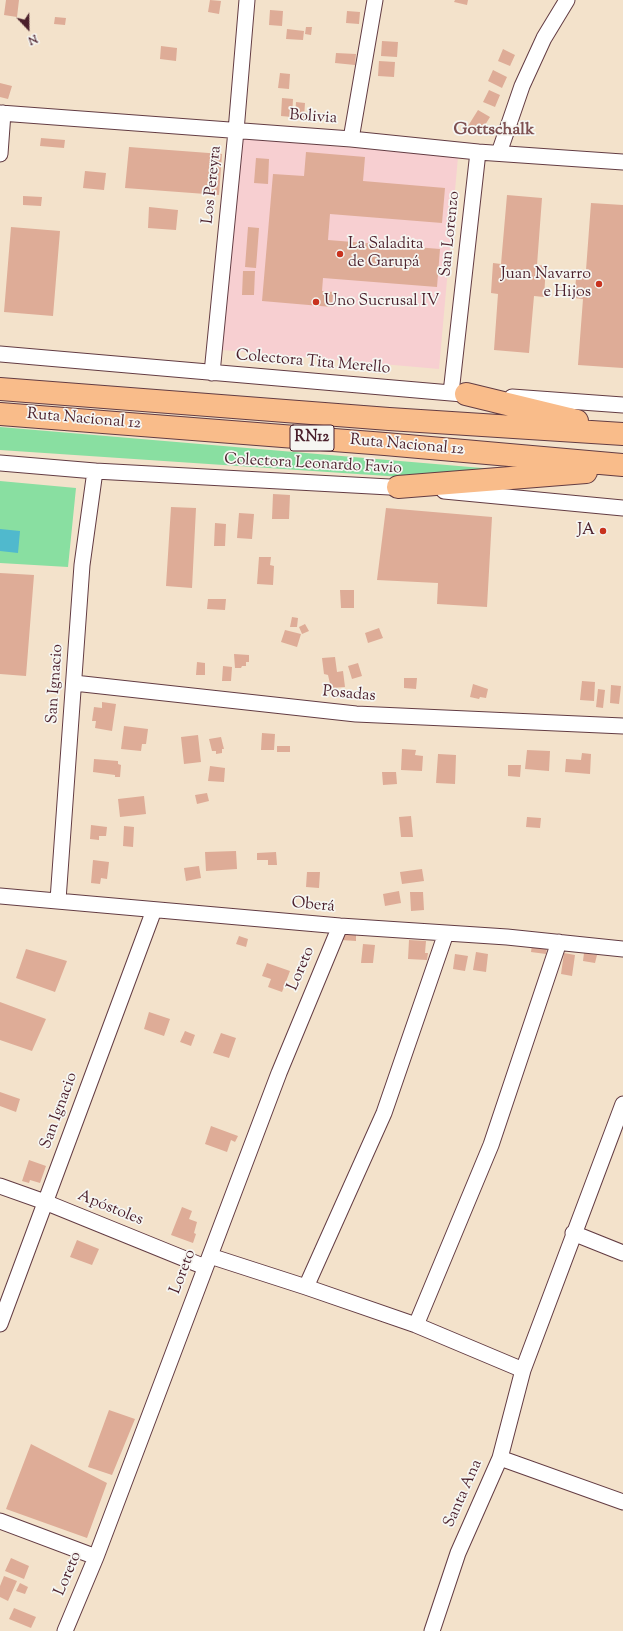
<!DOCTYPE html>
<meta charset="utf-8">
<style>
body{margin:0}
#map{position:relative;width:623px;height:1631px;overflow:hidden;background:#f3e2cb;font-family:"Sorts Mill Goudy",serif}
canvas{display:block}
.north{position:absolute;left:8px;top:8px;width:40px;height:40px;-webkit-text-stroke:3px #f6f6f2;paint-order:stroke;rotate:158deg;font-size:11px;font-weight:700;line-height:16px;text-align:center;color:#4a1f2b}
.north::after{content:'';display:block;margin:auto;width:14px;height:18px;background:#4a1f2b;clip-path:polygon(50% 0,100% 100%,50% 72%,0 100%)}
</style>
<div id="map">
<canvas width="623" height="1631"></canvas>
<div class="north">N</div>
</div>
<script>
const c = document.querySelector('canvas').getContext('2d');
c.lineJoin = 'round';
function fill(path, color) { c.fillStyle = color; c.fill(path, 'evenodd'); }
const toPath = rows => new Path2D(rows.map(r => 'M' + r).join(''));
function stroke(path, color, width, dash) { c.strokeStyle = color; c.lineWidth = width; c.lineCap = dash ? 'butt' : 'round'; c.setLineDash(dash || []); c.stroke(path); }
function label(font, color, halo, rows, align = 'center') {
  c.font = font + ' "Sorts Mill Goudy",serif'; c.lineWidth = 3.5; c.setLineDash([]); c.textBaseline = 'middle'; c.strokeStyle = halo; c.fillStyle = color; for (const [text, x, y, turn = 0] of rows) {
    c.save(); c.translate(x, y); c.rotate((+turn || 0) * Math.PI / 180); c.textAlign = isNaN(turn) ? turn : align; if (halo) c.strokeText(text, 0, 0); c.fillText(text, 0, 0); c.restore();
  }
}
fill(toPath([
 [241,138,458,157,439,369,222,350]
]), '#f7cfd1');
fill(toPath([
 [0,427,494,469,432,479,0,450],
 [0,481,76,488,68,567,0,563]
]), '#89dfa1');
fill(toPath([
 [0,529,20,531,18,553,0,551]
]), '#50b9cd');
fill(toPath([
 [6,0,19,0,17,17,4,15],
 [210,0,221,1,219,14,208,12],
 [455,0,468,0,467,5,454,2],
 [270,10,283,11,282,26,269,25],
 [347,11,360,12,359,24,346,23],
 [55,17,66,18,65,25,54,24],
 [306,27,312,27,311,35,305,34],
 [287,29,304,31,303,40,286,39],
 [382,41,398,42,397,57,381,56],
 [161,46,177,48,176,61,160,59],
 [503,49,515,55,510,66,498,61],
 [336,53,356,54,355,65,335,63],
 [379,61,395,62,394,77,378,76],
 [493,70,507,77,502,88,488,81],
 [280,73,290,74,289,89,278,88],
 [0,83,12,86,8,99,0,97],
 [489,90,500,95,495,107,483,102],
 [282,98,293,99,292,117,281,116],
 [296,102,305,103,304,118,295,117],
 [478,110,490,117,480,133,468,126],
 [41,138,65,140,64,148,40,146],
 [129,147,222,154,219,195,125,188],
 [306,152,365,157,363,181,445,188,442,223,330,214,328,240,440,249,437,287,323,278,322,291,333,292,332,307,262,301,273,174,304,176],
 [256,158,269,159,268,184,254,183],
 [85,171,106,173,104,190,83,188],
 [507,195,542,198,537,265,546,266,544,297,534,296,529,353,494,350,498,294,491,293,493,263,501,264],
 [23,196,42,197,41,206,23,205],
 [591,203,623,205,623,368,578,365,583,299,574,298,577,270,586,270],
 [149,207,178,210,176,230,148,228],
 [11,227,60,231,53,316,4,312],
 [248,227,259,228,256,268,245,267],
 [243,271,255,271,254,295,242,295],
 [273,494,290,495,289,519,272,519],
 [171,507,196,508,192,588,166,586],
 [386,508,492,517,487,607,437,604,438,583,377,580],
 [239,513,254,514,252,539,237,538],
 [215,523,226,524,225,546,214,546],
 [259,557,271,557,270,565,274,566,273,585,257,584],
 [0,573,34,575,26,676,0,674],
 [340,590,354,590,354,608,341,608],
 [208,599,226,599,225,610,207,609],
 [292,617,298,618,297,627,290,627],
 [305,624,309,631,302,634,299,627],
 [379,628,383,638,368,643,365,633],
 [285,630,301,634,297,647,281,642],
 [234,654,249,655,249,662,246,662,246,666,242,666,241,668,235,668],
 [335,657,337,672,343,671,345,687,331,688,328,675,324,674,322,658],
 [197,662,205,663,205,675,196,675],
 [358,663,362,676,352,679,348,666],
 [223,666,232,667,231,681,222,681],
 [404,678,417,678,416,689,404,688],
 [582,681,595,682,594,701,580,700],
 [473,684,488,689,486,698,480,697,479,699,470,697],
 [611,685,621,686,619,704,610,703],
 [598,689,605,690,603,708,596,707],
 [102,702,116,704,112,731,95,728,96,721,92,721,94,707,102,708],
 [124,726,148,729,146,744,142,744,141,751,121,749],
 [262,733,275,734,274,750,261,750],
 [198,735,201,762,184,764,181,737],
 [221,737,224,749,222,749,222,753,216,754,216,751,212,751,209,739],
 [277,746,290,746,290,752,277,752],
 [402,749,416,750,415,755,423,756,422,771,401,770],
 [527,750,550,751,549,771,525,769],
 [582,753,591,754,590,774,565,772,566,759,581,760],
 [438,754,456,755,455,784,436,783],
 [94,759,118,761,118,764,121,765,120,777,115,777,115,775,93,772],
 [508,765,521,765,520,777,508,776],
 [210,766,225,768,224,782,208,781],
 [382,772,396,772,397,784,383,785],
 [207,793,209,801,197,804,195,795],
 [144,796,146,814,120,817,118,799],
 [411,816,413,837,401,837,399,817],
 [527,817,541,818,540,828,526,827],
 [91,825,107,827,106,836,99,836,99,840,90,839],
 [124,826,134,827,133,847,123,846],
 [236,851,237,869,206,871,205,852],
 [276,852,277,865,268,865,268,860,257,860,257,853],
 [93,860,109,862,107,879,101,878,100,884,91,883],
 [199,866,201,878,186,881,184,868],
 [422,869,424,881,402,884,400,872],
 [307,872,320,872,319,888,306,887],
 [399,891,401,903,385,906,383,894],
 [410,892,423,892,424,910,411,911],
 [342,929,356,930,356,941,341,940],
 [239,936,248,939,246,947,236,944],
 [409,940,426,941,425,953,428,953,427,960,408,959],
 [363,944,375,945,373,963,361,963],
 [532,945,547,947,546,954,531,952],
 [26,949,67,961,55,992,16,978],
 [476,952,488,954,486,972,473,970],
 [564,953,575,955,572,976,561,974],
 [584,953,597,955,595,963,583,961],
 [455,954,468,956,465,971,453,969],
 [267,963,290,971,282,992,268,987,271,979,262,976],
 [0,1002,46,1019,32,1051,0,1040],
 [149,1012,170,1019,164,1036,144,1029],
 [185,1031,195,1035,191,1046,180,1042],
 [221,1033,236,1038,229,1058,213,1053],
 [0,1092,20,1099,16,1112,0,1106],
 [211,1126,238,1136,235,1142,231,1140,227,1152,205,1144],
 [29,1160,46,1166,40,1183,30,1180,29,1183,22,1181],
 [182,1207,192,1211,189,1219,197,1222,194,1233,196,1234,193,1243,171,1235],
 [77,1240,99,1249,92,1265,70,1257],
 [109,1410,135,1419,112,1475,88,1467],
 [31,1444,107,1483,87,1538,6,1509],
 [11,1558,29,1566,24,1579,5,1571],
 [4,1576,17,1581,8,1601,0,1597,0,1586],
 [20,1583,28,1587,25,1594,16,1591],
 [14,1608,36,1617,31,1628,9,1619]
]), '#deac97');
const minor = toPath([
 [0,113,351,139,478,152,623,162],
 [351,139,375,0],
 [499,153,522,86,544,38,567,0],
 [0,154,3,113],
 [0,354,474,395],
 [212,373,236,131,247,0],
 [451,393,478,152],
 [512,397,623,405],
 [0,463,95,471,408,488],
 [444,491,623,508],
 [74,683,356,714,623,726],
 [0,896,340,926,507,937,623,949],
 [58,900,82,565,95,471],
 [0,1186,45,1202,205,1267],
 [573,1233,623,1253],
 [210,1256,306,1287,416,1325,523,1370],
 [306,1287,384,1113,446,933],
 [0,1324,154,910],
 [416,1325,491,1145,559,942],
 [500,1458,623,1502],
 [0,1521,96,1557],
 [65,1631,96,1557,279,1073,340,926],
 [432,1631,458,1553,500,1458,523,1370,623,1104]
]);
const highway = toPath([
 [0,389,389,419,623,434],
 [466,394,577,421],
 [0,414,385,444,623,465],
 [398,487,586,472]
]);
stroke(minor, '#633c43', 17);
stroke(highway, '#633c43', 24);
stroke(minor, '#fff', 15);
stroke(highway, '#f9bc8a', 22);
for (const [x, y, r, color] of [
 [340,254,4,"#c8321e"],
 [599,284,4,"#c8321e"],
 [316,302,4,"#c8321e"],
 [603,531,4,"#c8321e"]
]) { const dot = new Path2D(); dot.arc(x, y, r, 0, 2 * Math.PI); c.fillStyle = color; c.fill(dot); stroke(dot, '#f6f6f2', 1.5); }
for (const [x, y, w] of [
 [312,438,44]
]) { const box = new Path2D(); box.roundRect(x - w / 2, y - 13, w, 26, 3); c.fillStyle = '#f6f6f2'; c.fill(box); stroke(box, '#4a1f2b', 1); }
label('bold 15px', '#4a1f2b', null, [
 ["RN12",312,438]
]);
label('16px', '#4a1f2b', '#f6f6f2', [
 ["Bolivia",313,118,4],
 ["Los Pereyra",213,185,-84],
 ["San Lorenzo",451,234,-84],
 ["Colectora Tita Merello",313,363,5],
 ["Ruta Nacional 12",84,420,5],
 ["Ruta Nacional 12",407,446,5],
 ["Colectora Leonardo Favio",313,465,3],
 ["San Ignacio",56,684,-86],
 ["Posadas",349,695,5],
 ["Oberá",313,906,5],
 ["Loreto",302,969,-67],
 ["San Ignacio",60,1111,-70],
 ["Apóstoles",110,1209,22],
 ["Loreto",184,1272,-69],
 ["Santa Ana",464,1494,-66],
 ["Loreto",69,1574,-67]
]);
label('16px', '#4a1f2b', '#f6f6f2', [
 ["La Saladita",348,245],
 ["de Garupá",348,263],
 ["Juan Navarro",591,275,"right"],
 ["e Hijos",591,293,"right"],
 ["Uno Sucrusal IV",324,302],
 ["JA",595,531,"right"]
], 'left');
label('bold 17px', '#7e5051', '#f6f6f2', [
 ["Gottschalk",494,131]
]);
</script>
